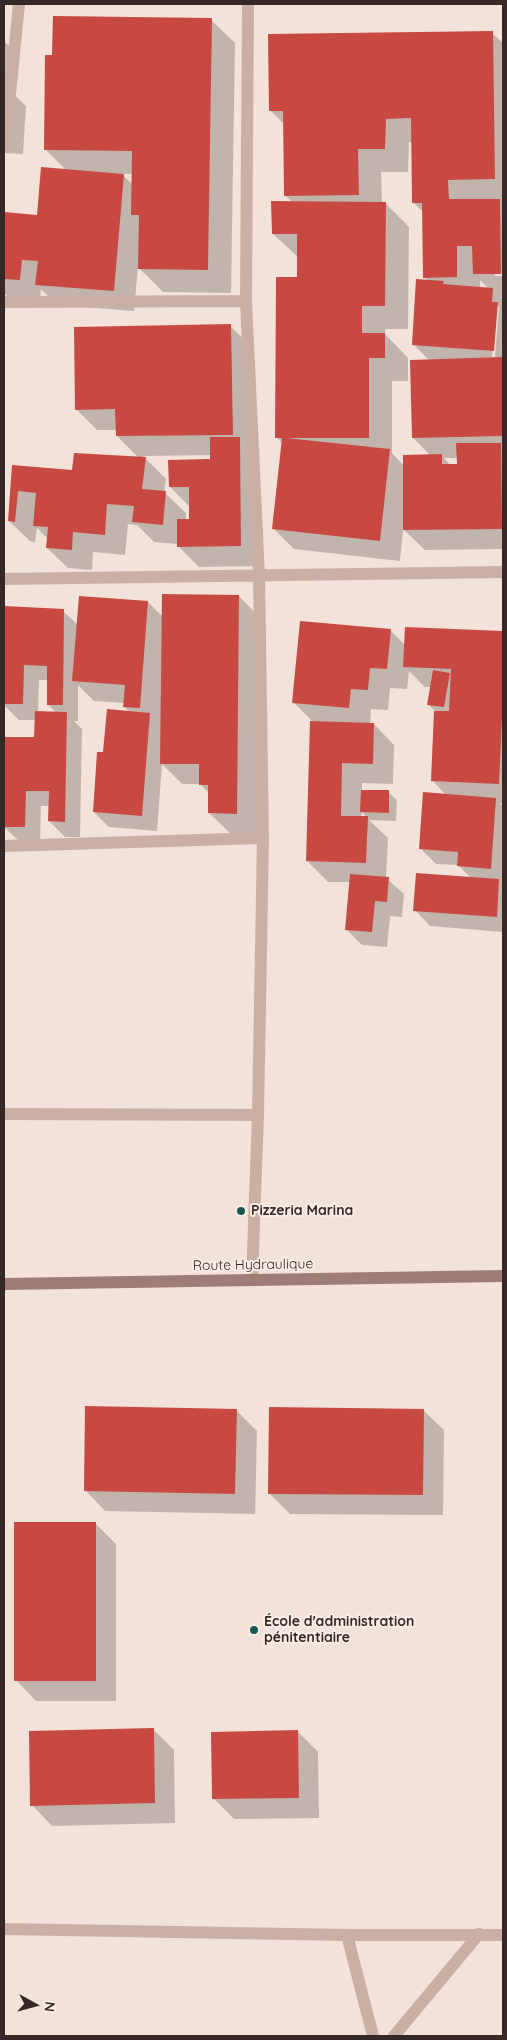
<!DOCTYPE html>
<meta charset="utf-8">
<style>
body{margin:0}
#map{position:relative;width:507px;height:2040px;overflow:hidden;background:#f2e2d9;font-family:Quicksand,sans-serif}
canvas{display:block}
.frame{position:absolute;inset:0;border:5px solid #352826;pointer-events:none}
.north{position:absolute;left:10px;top:1980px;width:50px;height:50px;-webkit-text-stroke:4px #f9ede5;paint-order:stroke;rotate:97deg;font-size:14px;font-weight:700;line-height:20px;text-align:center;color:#352826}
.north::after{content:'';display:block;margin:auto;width:18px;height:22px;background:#352826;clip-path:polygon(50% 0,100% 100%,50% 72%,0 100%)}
</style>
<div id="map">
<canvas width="507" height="2040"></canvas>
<div class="frame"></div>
<div class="north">N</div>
</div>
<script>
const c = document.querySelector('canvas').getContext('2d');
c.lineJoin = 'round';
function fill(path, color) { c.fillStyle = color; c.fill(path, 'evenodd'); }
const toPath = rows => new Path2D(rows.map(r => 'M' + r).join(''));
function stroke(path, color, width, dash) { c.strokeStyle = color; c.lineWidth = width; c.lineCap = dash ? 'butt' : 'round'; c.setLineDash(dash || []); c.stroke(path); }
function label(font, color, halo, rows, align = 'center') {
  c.font = font + ' Quicksand,sans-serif'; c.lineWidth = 4; c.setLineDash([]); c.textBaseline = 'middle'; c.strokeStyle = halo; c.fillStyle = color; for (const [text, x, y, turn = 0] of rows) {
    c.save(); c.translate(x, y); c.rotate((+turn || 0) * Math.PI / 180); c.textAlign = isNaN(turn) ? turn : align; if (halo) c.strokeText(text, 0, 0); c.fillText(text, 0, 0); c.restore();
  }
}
fill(toPath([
 [211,20,235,43,231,293,163,292,138,267,134,311,57,305,41,289,40,300,8,297,4,293,4,213,38,216,67,171,45,149,53,56],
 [122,174,133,174,133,185],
 [492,33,503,43,503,273,495,273,495,276,503,276,503,297,501,297,503,300,503,549,425,550,403,529,400,561,294,549,274,529,283,444,276,437,298,278,298,257,273,234,293,203,285,195,285,125,270,110],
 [409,142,413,142,413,202,424,213,425,277,428,281,413,344,429,360,413,438,431,456,404,466,392,453,392,381,408,381,408,358,385,334,385,329,408,329,409,227,385,203,382,203,381,172,408,172],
 [480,280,489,289,480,288],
 [496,305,499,307,495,357,492,357],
 [444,458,458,458,458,465,450,465],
 [4,41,9,46,6,87,26,106,23,154,4,153],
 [230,326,251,346,261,566,199,567,178,546,178,544,154,542,137,525,128,524,125,555,93,552,92,570,68,568,47,548,48,539,37,528,35,542,30,541,9,521,14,466,73,471,139,458,117,436,117,430,97,430,77,410],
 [211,455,211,461,170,487,191,508,191,521,186,521,186,513,164,492,166,479,143,456],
 [239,596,259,617,257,834,230,833,209,813,209,793,200,784,182,784,162,764,157,831,109,827,94,812,105,754,130,712,124,707,125,703,94,701,78,685,78,721,74,721,82,729,80,837,65,837,49,821,49,806,41,806,40,843,20,842,4,827,35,739,36,720,19,720,4,705,4,608,63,611,78,625,148,602,163,617],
 [39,680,48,680,48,705,57,713,38,713],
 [406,628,503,632,503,803,500,803,503,806,503,932,430,926,415,910,471,878,458,865,436,864,420,848,446,795,432,780,435,711,428,704,431,687,425,687,409,671,407,689,390,688,388,710,371,709,370,724,374,724,394,745,393,784,362,783,362,791,388,792,397,800,396,821,369,820,388,838,386,878,404,894,402,917,390,916,387,947,362,945,346,929,350,882,328,882,307,861,314,723,293,702,390,630,405,645],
 [362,812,367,818,361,817],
 [423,1410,444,1430,443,1515,290,1514,269,1493],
 [237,1411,257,1431,255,1514,105,1511,85,1490],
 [95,1523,116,1544,116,1701,36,1701,16,1680],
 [153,1729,174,1750,175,1823,52,1826,32,1805],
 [297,1731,318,1752,319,1818,234,1819,214,1799]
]), '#0003');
fill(toPath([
 [53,16,212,18,208,270,138,269,139,215,131,215,132,151,44,150,45,55,52,55],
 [493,31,495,179,448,180,449,199,500,199,501,274,473,274,472,246,457,246,457,277,423,278,422,203,412,203,411,118,386,119,385,149,358,149,359,195,284,196,283,111,269,111,268,34],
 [41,167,124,174,114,291,35,285,38,261,22,260,20,280,4,279,4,212,37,215],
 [271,201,386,202,385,306,362,306,362,333,385,333,385,358,369,358,369,438,286,438,390,449,380,541,272,529,282,438,275,438,276,277,297,277,297,234,272,234],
 [416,279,444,281,443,284,493,288,492,302,498,302,494,351,412,345],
 [231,324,233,435,116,436,115,409,75,410,74,327],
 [503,357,503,436,412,438,410,360],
 [210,437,240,437,241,546,177,547,177,519,189,519,189,487,169,487,168,460,210,459],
 [456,443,501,443,502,529,403,530,403,455,442,454,442,464,457,464],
 [74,453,146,457,142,489,166,491,163,525,132,522,134,506,107,504,105,535,73,532,72,550,46,548,48,527,33,526,36,493,18,491,15,522,8,521,12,465,72,470],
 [162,594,239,595,237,814,208,813,208,785,199,785,199,764,160,764],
 [79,596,148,601,140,708,123,707,125,685,72,681],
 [4,606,64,609,63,705,47,705,47,666,24,665,23,704,4,704],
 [300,621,391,629,387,669,370,668,368,690,351,689,349,708,292,703],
 [405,627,503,631,503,696,499,784,431,781,434,711,449,711,451,669,403,667],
 [433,670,450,673,444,707,427,705],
 [107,709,150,713,142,816,93,812,97,752,103,752],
 [35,711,67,712,65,822,48,821,49,791,26,791,25,827,4,827,5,737,34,737],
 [310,721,374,723,373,764,342,763,341,816,368,816,366,863,306,861],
 [361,790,389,790,389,813,360,812],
 [423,792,496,798,491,869,457,866,458,852,419,849],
 [416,873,499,879,497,917,413,911],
 [350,874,389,877,387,902,375,901,372,932,345,930],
 [85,1406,237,1409,235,1494,84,1491],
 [269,1407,424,1409,423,1495,268,1494],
 [14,1522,96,1522,96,1681,14,1681],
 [154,1728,155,1803,30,1806,29,1731],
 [298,1730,299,1798,212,1799,211,1732]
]), '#c84941');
stroke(toPath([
 [248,4,246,301,259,576,263,838,258,1115,252,1279],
 [4,144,5,144,19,4],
 [4,302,246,301],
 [4,579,503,572],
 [4,846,263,838],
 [4,1114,258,1115],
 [4,1929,347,1935,503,1935],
 [347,1935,373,2036],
 [394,2036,479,1934]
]), '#caafa5', 12);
stroke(toPath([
 [4,1284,503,1276]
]), '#9d7d76', 12);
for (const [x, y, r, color] of [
 [241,1211,5,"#1b5750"],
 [254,1630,5,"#1b5750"]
]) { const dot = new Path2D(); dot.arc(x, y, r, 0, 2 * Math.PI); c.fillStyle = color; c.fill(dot); stroke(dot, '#f9ede5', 2); }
label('bold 14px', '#352826', '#f9ede5', [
 ["Pizzeria Marina",251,1211],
 ["École d'administration",264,1622],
 ["pénitentiaire",264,1638]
], 'left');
label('14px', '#352826', '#f9ede5', [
 ["Route Hydraulique",253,1265,-1]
]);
</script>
